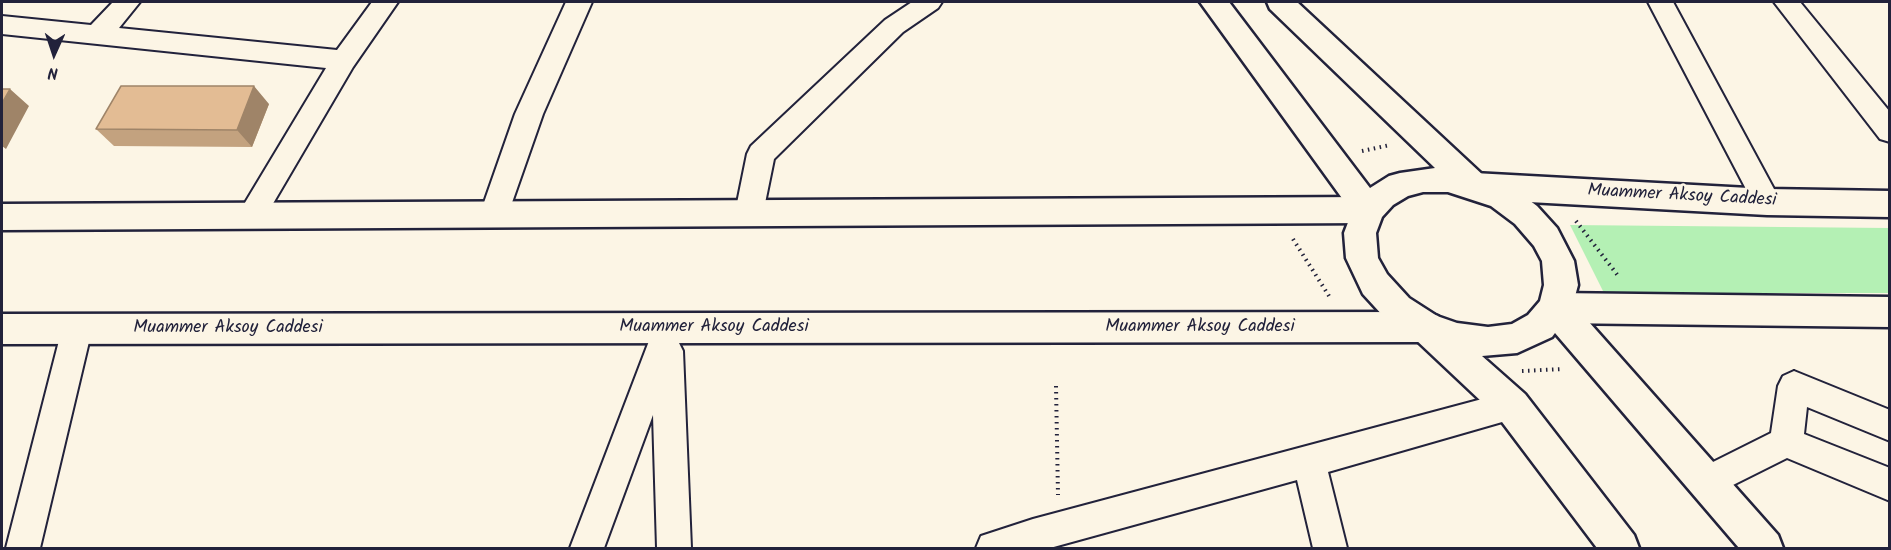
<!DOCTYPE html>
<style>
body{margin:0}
#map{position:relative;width:1891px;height:550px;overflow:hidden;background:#fcf5e5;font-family:Kalam,sans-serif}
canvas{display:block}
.frame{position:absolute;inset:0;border:3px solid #22223b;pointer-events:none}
.north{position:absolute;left:24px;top:24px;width:60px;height:60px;-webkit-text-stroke:4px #fcf5e5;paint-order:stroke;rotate:183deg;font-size:16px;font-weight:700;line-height:24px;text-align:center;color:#22223b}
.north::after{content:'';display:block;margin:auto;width:21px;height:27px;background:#22223b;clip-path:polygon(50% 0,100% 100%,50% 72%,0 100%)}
</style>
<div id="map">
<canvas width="1891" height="550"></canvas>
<div class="frame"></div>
<div class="north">N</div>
</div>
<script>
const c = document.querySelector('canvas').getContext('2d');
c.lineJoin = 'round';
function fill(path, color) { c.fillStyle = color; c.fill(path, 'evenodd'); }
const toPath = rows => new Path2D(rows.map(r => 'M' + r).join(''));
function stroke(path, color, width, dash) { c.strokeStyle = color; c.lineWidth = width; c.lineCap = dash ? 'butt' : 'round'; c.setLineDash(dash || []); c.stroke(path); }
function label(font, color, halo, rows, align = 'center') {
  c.font = font + ' Kalam,sans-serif'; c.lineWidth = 5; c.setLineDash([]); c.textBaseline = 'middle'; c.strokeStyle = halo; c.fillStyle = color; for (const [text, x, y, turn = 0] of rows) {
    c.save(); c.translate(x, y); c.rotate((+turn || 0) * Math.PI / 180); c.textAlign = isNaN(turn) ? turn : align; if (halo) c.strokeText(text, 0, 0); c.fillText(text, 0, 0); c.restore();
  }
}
fill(toPath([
 [1570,225,1889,228,1889,293,1604,293]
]), '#b4f0b4');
const minor = toPath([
 [113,2,140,2,119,28,337,50,372,2,398,2,353,67,261,224,251,228,241,224,237,216,326,68,2,34,2,16,91,25,113,2],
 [566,2,592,2,543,114,508,214,504,222,494,226,484,222,480,214,515,114,566,2],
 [912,2,942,2,938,8,903,32,774,159,763,213,759,221,749,225,739,221,735,213,747,154,751,146,885,20,912,2],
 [1648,2,1673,2,1781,202,1777,210,1767,214,1757,210,1648,2],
 [1774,2,1800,2,1890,112,1890,142,1880,139,1774,2],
 [669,314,680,318,684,328,679,343,683,351,691,548,657,548,653,415,604,548,570,548,654,328,658,318,669,314],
 [77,315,88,319,92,329,40,548,6,548,62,329,66,319,77,315],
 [1794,371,1890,410,1890,441,1807,407,1804,434,1890,468,1890,501,1787,458,1707,498,1695,493,1690,482,1695,471,1771,433,1778,386,1783,376,1794,371],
 [1512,391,1523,396,1528,406,1523,416,1328,472,1347,548,1313,548,1297,480,1050,548,976,548,981,536,1033,519,1512,391]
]);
const secondary = toPath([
 [1474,173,1767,189,1890,191,1890,217,1767,215,1474,199,1463,195,1458,186,1463,177,1474,173],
 [1368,197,1379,201,1384,210,1379,219,1368,223,2,230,2,204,1368,197],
 [1555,293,1890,297,1890,327,1555,323,1543,318,1538,308,1543,298,1555,293],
 [1426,312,1438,316,1443,327,1438,338,1426,342,2,344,2,314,1426,312]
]);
const primary = toPath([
 [1200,2,1229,2,1370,188,1389,176,1400,173,1435,168,1270,9,1267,2,1297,2,1485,177,1513,188,1537,206,1557,228,1574,261,1578,285,1573,304,1778,535,1783,548,1739,548,1555,333,1552,337,1517,353,1482,356,1525,394,1634,535,1639,548,1597,548,1499,418,1414,338,1385,318,1363,294,1346,258,1344,233,1352,212,1200,2],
 [1423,192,1448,192,1491,206,1515,224,1534,246,1542,261,1544,285,1540,301,1528,315,1512,324,1488,327,1457,323,1437,316,1409,298,1387,274,1378,258,1376,233,1382,217,1393,205,1408,196,1423,192]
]);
stroke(minor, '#22223b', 4);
stroke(secondary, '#22223b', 5);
stroke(primary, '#22223b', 5);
stroke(toPath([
 [1362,151,1390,145],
 [1576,221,1619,277],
 [1293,239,1329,296],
 [1522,371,1563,369],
 [1056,386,1058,495]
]), '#22223b', 4, [1.5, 4.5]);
fill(minor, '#fcf5e5');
fill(secondary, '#fcf5e5');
fill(primary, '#fcf5e5');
fill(toPath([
 [269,104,252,147,114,146,96,129]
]), '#c3a27f');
fill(toPath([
 [254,86,269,104,252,147,237,130],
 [10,89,29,106,6,149,2,146,2,103]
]), '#9f8468');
const building = toPath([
 [121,86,254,86,237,130,96,129,121,86],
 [2,89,10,89,2,103,2,89]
]);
fill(building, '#e3bc94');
stroke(building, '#9f8468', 1.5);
label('18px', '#22223b', '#fcf5e5', [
 ["Muammer Aksoy Caddesi",1682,197,3],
 ["Muammer Aksoy Caddesi",714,328],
 ["Muammer Aksoy Caddesi",1200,328],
 ["Muammer Aksoy Caddesi",228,329]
]);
</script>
